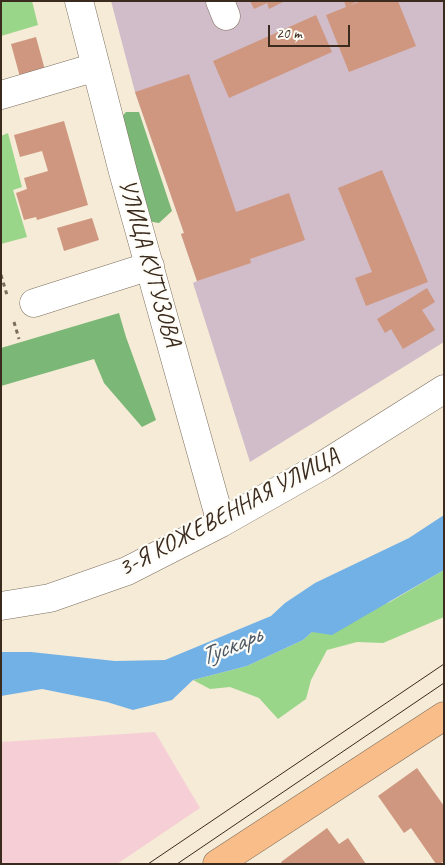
<!DOCTYPE html>
<meta charset="utf-8">
<style>
body{margin:0}
#map{position:relative;width:445px;height:865px;overflow:hidden;background:#f5ebd6;font-family:Caveat,sans-serif}
canvas{display:block}
.frame{position:absolute;inset:0;border:2px solid #3b2a1e;pointer-events:none}
.scale{position:absolute;left:268px;top:25px;width:82px;height:22px;box-sizing:border-box;border:2px solid #3b2a1e;border-top:0;padding-left:6px;font-size:15px;line-height:18px;white-space:nowrap;color:#3b2a1e;-webkit-text-stroke:4px #fdfcf7;paint-order:stroke}
</style>
<div id="map">
<canvas width="445" height="865"></canvas>
<div class="frame"></div>
<div class="scale">20 m</div>
</div>
<script>
const c = document.querySelector('canvas').getContext('2d');
c.lineJoin = 'round';
function fill(path, color) { c.fillStyle = color; c.fill(path, 'evenodd'); }
const toPath = rows => new Path2D(rows.map(r => 'M' + r).join(''));
function stroke(path, color, width, dash) { c.strokeStyle = color; c.lineWidth = width; c.lineCap = dash ? 'butt' : 'round'; c.setLineDash(dash || []); c.stroke(path); }
function label(font, color, halo, rows, align = 'center') {
  c.font = font + ' Caveat,sans-serif'; c.lineWidth = 4.5; c.setLineDash([]); c.textBaseline = 'middle'; c.strokeStyle = halo; c.fillStyle = color; for (const [text, x, y, turn = 0] of rows) {
    c.save(); c.translate(x, y); c.rotate((+turn || 0) * Math.PI / 180); c.textAlign = isNaN(turn) ? turn : align; if (halo) c.strokeText(text, 0, 0); c.fillText(text, 0, 0); c.restore();
  }
}
fill(toPath([
 [155,732,200,808,117,864,1,864,1,742]
]), '#f6cfd6');
fill(toPath([
 [111,1,444,1,444,342,250,462,193,283,197,281,181,234,184,233,135,92]
]), '#d1bdc9');
fill(toPath([
 [1,1,32,1,38,25,1,36],
 [8,133,22,187,13,190,27,237,1,244,1,136],
 [444,570,444,617,383,643,357,642,327,650,311,680,306,699,278,719,259,698,230,687,210,689,193,680,247,666,303,640,312,632,390,602]
]), '#9ad68a');
fill(toPath([
 [126,112,139,112,172,211,159,223,147,221,118,121],
 [119,313,126,337,156,420,142,427,104,383,94,359,1,386,1,348]
]), '#7bb776');
fill(toPath([
 [444,515,444,570,332,635,312,632,303,640,247,666,193,680,172,700,133,710,107,702,42,689,1,696,1,652,31,652,115,661,165,660,271,616,285,603,315,583,409,538]
]), '#72b1e5');
fill(toPath([
 [250,1,285,1,269,9,267,3,254,9],
 [344,1,358,1,349,6,361,1,398,1,416,46,349,72,326,15,346,7],
 [316,15,332,52,229,98,213,61],
 [36,37,45,70,20,77,11,44],
 [189,74,236,212,289,193,305,240,250,259,251,263,197,281,181,234,184,233,135,92],
 [64,121,88,205,37,220,36,217,24,220,16,193,27,189,24,178,48,171,42,151,20,157,14,135],
 [382,170,428,282,366,306,355,278,372,272,338,188],
 [92,218,99,240,64,251,57,228],
 [427,288,435,302,422,310,435,330,403,349,391,329,385,333,377,319],
 [417,768,444,806,444,861,440,864,436,864,411,828,404,833,378,796],
 [327,828,339,844,348,838,366,864,282,864,281,862]
]), '#cf977f');
const minor = toPath([
 [79,1,123,172,221,523],
 [220,1,226,16],
 [1,95,96,67],
 [34,303,150,266],
 [1,606,50,598,127,571,221,523,325,464,444,389]
]);
const major = toPath([
 [217,864,444,716]
]);
stroke(minor, '#7c6e5e', 29);
stroke(major, '#7c6e5e', 29);
stroke(toPath([
 [1,275,7,295],
 [14,322,19,339]
]), '#7c6e5e', 3, [4, 4]);
stroke(minor, '#fff', 28);
stroke(major, '#f9bd89', 28);
stroke(toPath([
 [148,864,444,664],
 [177,864,444,683]
]), '#3b2a1e', 1);
label('24px', '#3b2a1e', '#fdfcf7', [
 ["УЛИЦА КУТУЗОВА",149,263,74],
 ["3-Я КОЖЕВЕННАЯ УЛИЦА",229,513,-28]
]);
label('italic 25px', '#4e5964', '#fdfcf7', [
 ["Тускарь",231,647,-22]
]);
</script>
